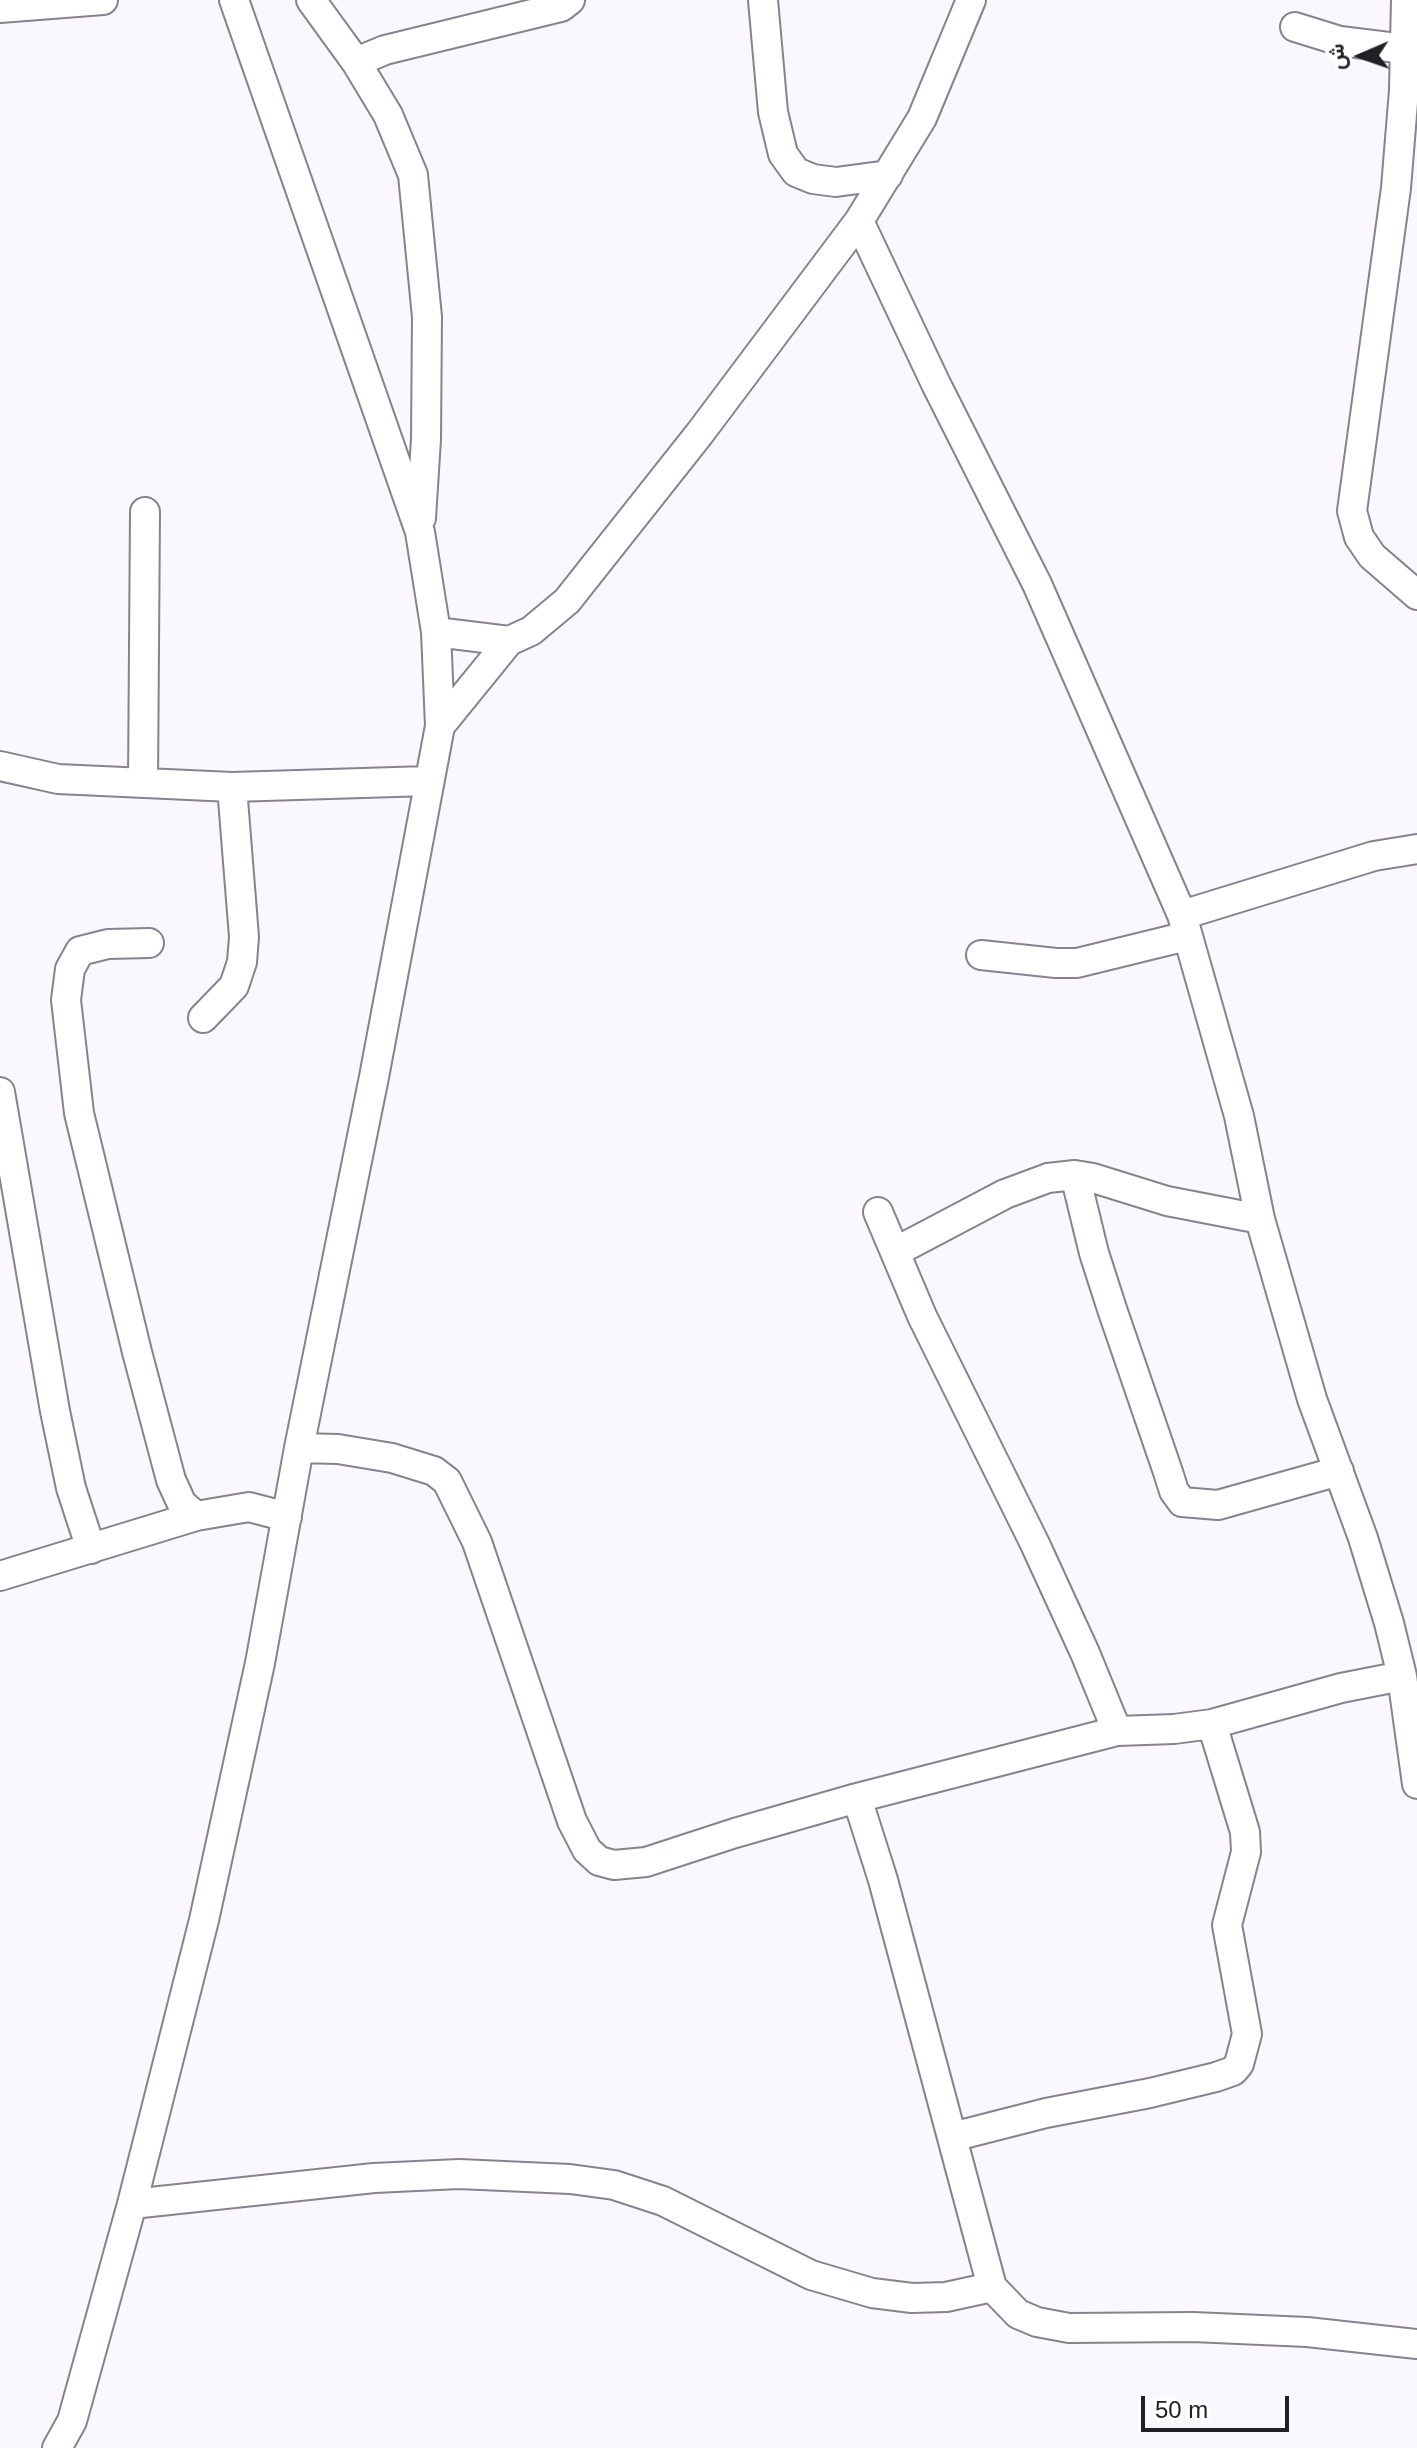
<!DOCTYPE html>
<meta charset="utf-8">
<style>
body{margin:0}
#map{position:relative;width:1417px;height:2448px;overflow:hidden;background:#faf7ff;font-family:Helvetica,Vazirmatn,sans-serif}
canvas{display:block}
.north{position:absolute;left:1321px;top:16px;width:80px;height:80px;-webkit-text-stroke:6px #fff;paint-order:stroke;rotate:268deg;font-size:22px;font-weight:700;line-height:32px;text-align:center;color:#222025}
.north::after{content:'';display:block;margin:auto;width:28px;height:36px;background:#222025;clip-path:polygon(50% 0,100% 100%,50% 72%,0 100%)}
.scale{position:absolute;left:1141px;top:2396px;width:148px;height:36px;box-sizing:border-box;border:4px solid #222025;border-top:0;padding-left:10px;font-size:24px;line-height:28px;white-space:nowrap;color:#222025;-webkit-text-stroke:6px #fff;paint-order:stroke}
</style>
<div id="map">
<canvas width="1417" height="2448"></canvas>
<div class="north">ش</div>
<div class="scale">50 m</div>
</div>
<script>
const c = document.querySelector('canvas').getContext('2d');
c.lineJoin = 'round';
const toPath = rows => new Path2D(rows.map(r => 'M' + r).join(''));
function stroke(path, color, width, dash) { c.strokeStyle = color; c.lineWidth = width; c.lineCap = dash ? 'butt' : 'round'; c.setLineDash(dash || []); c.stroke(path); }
const minor = toPath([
 [311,0,356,62,388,115,413,175,427,317,426,439,421,518],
 [763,0,773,112,783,154,796,172,813,179,836,182,888,175],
 [1406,0,1404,90,1396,188,1352,511,1359,537,1372,556,1417,595],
 [0,8,103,0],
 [1295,27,1340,41,1405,49],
 [356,62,385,50,561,7,570,0],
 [859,221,936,384,1037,584,1182,915,1239,1116,1260,1219,1312,1399,1363,1538,1389,1623,1402,1676,1417,1784],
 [436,632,509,641,531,631,567,601,700,433,859,221,922,118,971,0],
 [440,726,509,641],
 [0,766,58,779,232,787,428,781],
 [143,783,145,512],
 [1182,915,1374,856,1417,849],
 [149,943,108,944,80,951,70,969,66,1000,79,1113,137,1352,171,1480,182,1504,196,1516],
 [981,955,1056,963,1077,963,1187,936],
 [203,1018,234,986,242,962,244,937,232,787],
 [0,1092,55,1411,71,1488,91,1549],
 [1075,1175,1094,1253,1112,1309,1168,1472,1174,1491,1182,1502,1218,1505,1339,1471],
 [878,1212,922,1316,1035,1544,1085,1653,1117,1731,1174,1729,1212,1724,1341,1688,1402,1676],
 [895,1252,1005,1194,1048,1178,1075,1175,1093,1178,1167,1201,1260,1219],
 [299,1448,338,1449,392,1458,434,1471,447,1481,477,1542,572,1821,587,1850,599,1861,614,1865,646,1862,735,1833,857,1798,1117,1731],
 [0,1576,196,1516,249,1507,287,1517],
 [952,2137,1046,2113,1150,2093,1216,2077,1233,2071,1239,2064,1247,2034,1227,1925,1246,1852,1245,1832,1212,1724],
 [132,2204,374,2178,459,2174,570,2179,614,2185,663,2201,811,2275,872,2293,912,2298,946,2297,992,2287,883,1880,857,1798],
 [992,2287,1018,2314,1037,2322,1069,2328,1193,2327,1307,2332,1417,2344],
 [57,2448,72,2421,132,2204,204,1920,260,1663,299,1448,374,1077,440,726,436,632,420,532,234,0]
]);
stroke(minor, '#87828e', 32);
stroke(minor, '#fff', 28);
</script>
